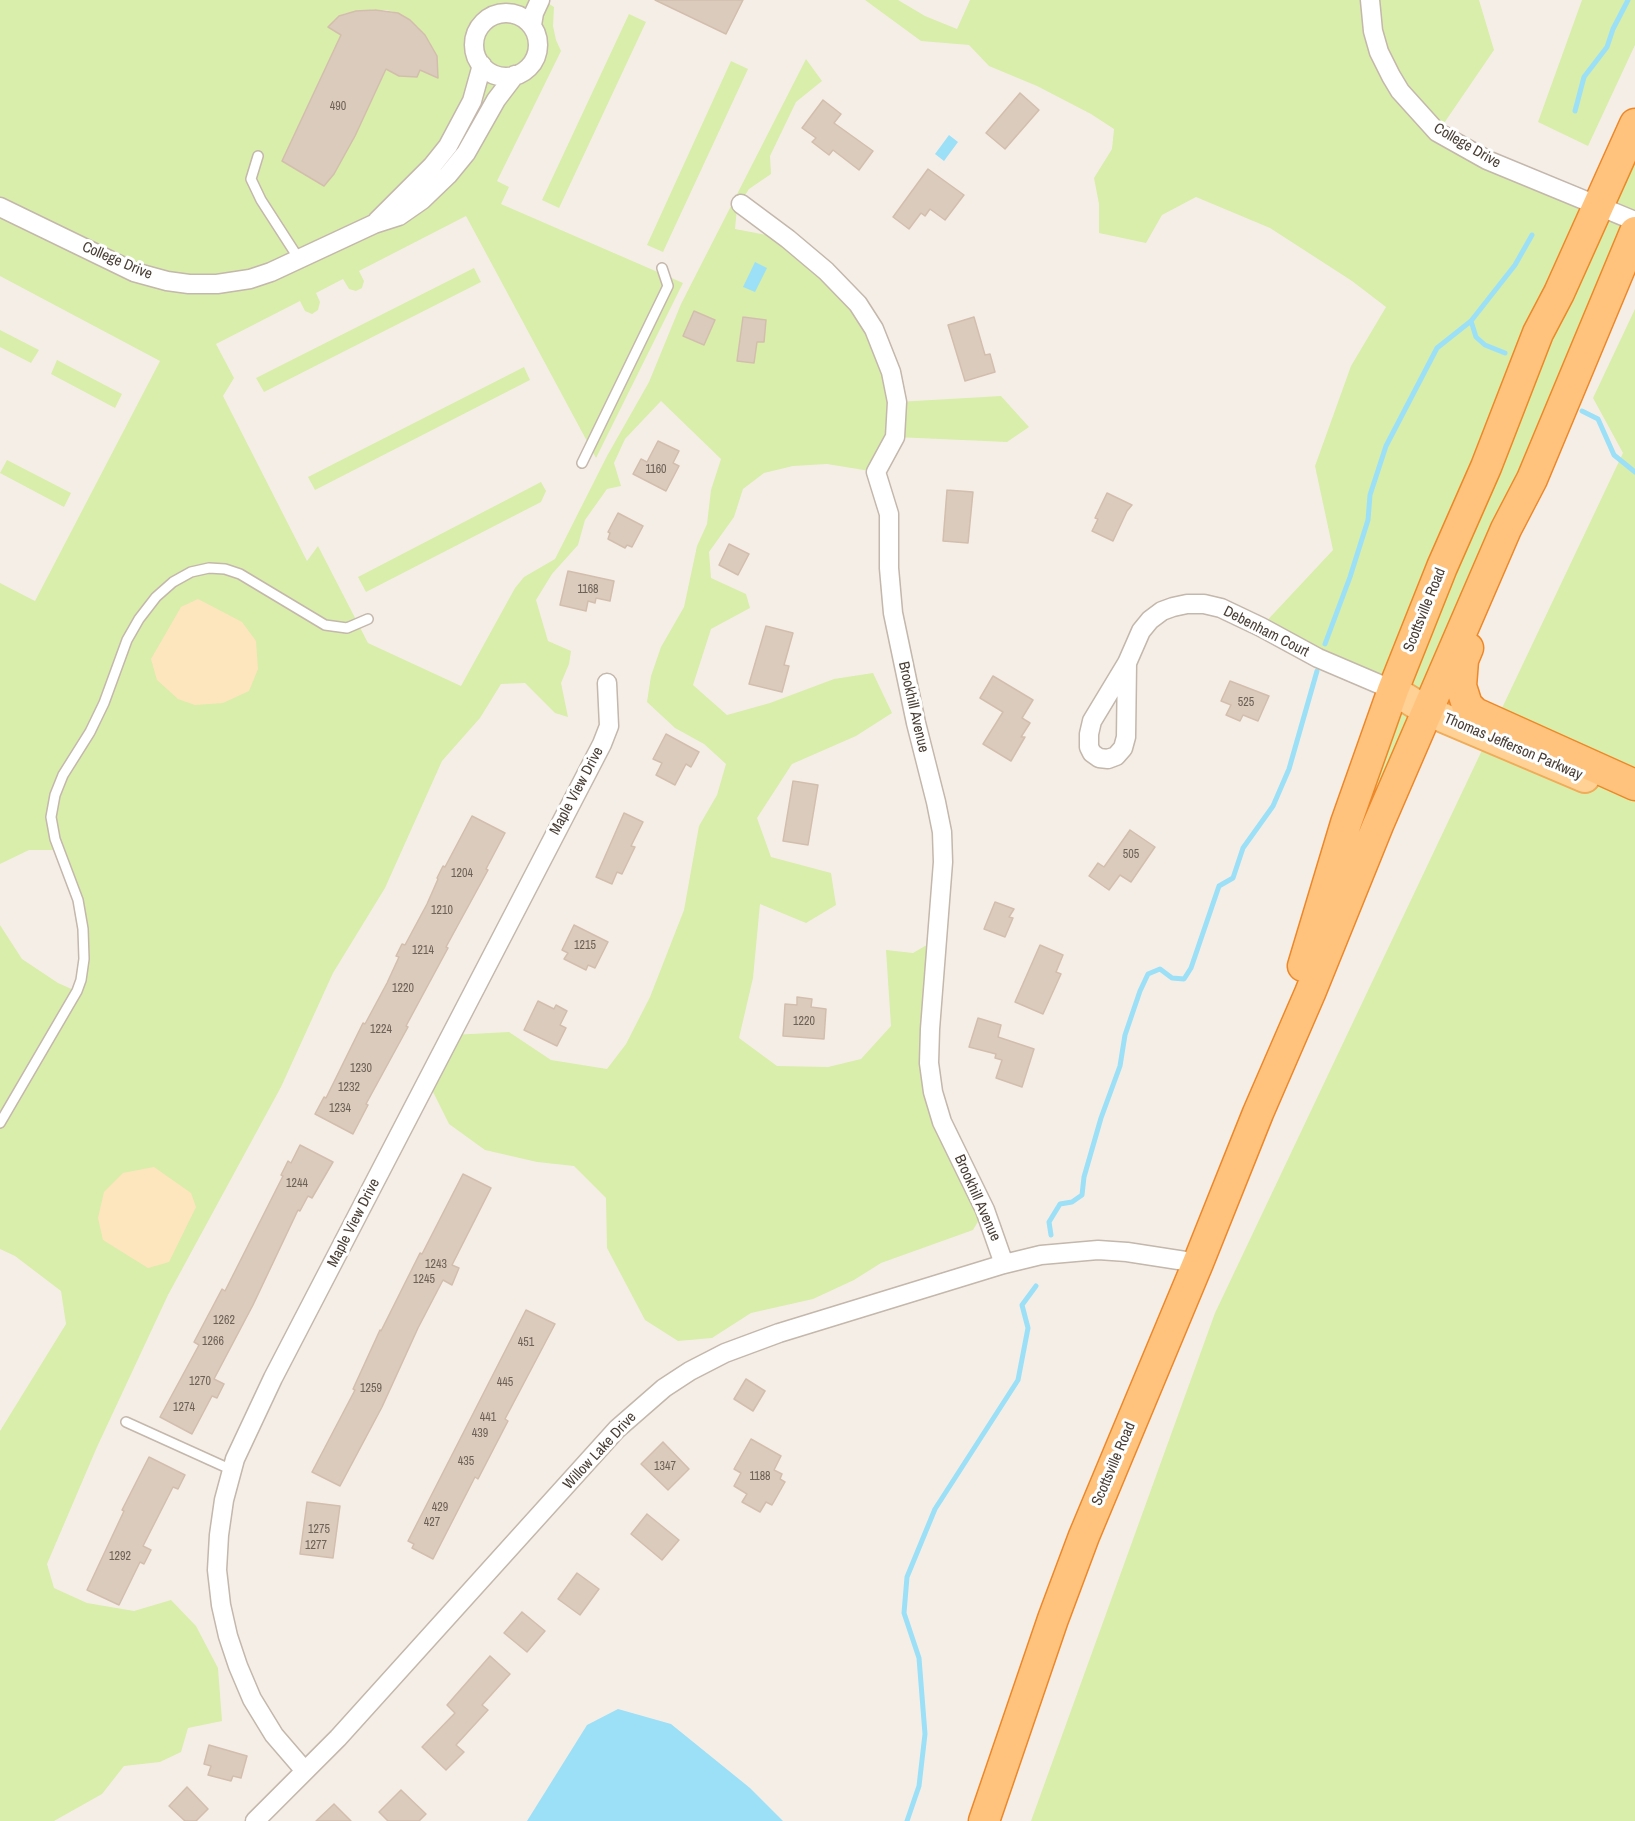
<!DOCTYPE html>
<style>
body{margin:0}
canvas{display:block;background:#f5eee6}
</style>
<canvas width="1635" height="1821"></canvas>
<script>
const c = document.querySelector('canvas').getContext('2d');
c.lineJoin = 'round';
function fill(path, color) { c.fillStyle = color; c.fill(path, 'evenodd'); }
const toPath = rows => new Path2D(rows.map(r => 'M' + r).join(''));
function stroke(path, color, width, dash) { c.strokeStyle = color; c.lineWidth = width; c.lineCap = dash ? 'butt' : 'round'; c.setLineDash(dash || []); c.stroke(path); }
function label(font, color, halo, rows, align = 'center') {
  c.font = font + ' "Archivo Narrow",sans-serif'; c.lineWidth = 6; c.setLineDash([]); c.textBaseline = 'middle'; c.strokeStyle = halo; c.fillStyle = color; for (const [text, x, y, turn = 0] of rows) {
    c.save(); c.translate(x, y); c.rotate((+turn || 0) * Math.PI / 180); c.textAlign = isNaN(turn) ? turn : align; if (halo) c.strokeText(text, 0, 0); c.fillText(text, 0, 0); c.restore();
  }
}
fill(toPath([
 [0,0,543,0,554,7,553,26,556,40,561,51,497,181,509,187,501,204,683,283,596,458,466,216,359,271,364,281,362,288,356,291,349,289,343,279,316,293,320,302,318,310,312,314,305,311,300,301,216,344,234,378,223,396,307,561,318,546,368,643,461,686,515,588,524,577,555,559,607,456,649,382,681,304,806,59,822,81,796,102,770,156,771,174,749,189,737,208,735,229,788,239,858,304,897,402,1001,396,1029,427,1007,442,895,437,876,472,827,464,793,466,764,473,743,489,734,517,709,552,711,578,746,594,750,608,711,629,693,685,727,715,770,703,834,679,873,673,892,713,856,736,792,764,757,818,771,857,831,873,836,905,806,923,760,904,753,978,739,1038,777,1066,828,1067,861,1059,891,1026,886,950,913,953,937,939,933,1092,985,1210,973,1230,881,1263,854,1280,813,1299,751,1313,712,1338,678,1341,645,1320,607,1248,606,1198,574,1166,537,1162,485,1150,449,1124,427,1080,451,1035,509,1032,551,1060,607,1069,626,1044,650,997,684,910,699,826,717,795,726,764,704,744,675,728,647,702,651,676,661,647,684,607,697,546,707,524,711,490,721,459,661,401,625,439,614,463,621,486,607,489,585,520,578,545,552,574,536,600,548,641,571,651,569,664,561,683,568,717,555,713,525,683,501,684,480,718,442,761,385,888,333,973,281,1087,168,1295,97,1447,47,1564,54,1588,87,1603,134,1611,171,1600,196,1626,218,1668,222,1721,188,1728,181,1752,160,1762,124,1766,102,1794,54,1821,0,1821,0,1431,66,1324,61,1291,15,1256,0,1249,0,925,22,959,58,983,76,991,83,929,59,850,29,850,0,864,0,583,35,601,160,361,0,276],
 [386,10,398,13,410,20,425,35,437,56,438,78,420,70,416,77,399,76,387,68,355,136,334,174,324,186,282,161,341,35,328,27,339,16,346,13],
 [865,0,898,0,925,16,957,29,970,0,1479,0,1494,50,1438,132,1598,205,1635,124,1635,232,1296,990,1346,823,1393,691,1261,627,1333,550,1315,466,1351,366,1386,307,1352,281,1270,228,1196,197,1162,215,1146,243,1099,233,1099,204,1094,178,1112,149,1114,129,1091,114,1037,86,989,66,969,45,921,41],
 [1582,0,1635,0,1635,45,1588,146,1538,122],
 [629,14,646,22,559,208,542,200],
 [731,61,748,69,663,252,647,245],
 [474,268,481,282,264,392,256,378],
 [1635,309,1635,1821,1031,1821,1215,1313,1623,453,1593,398],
 [0,330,39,350,31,363,0,347],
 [57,360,122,394,115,408,51,374],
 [524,367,530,380,315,490,308,477],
 [7,460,71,493,64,507,0,473],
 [541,482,546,491,541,502,366,592,358,577]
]), '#d9eeaa');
fill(toPath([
 [198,599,242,622,256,641,258,669,249,691,223,703,195,705,178,699,157,680,151,659,181,607],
 [154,1167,191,1193,196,1207,169,1262,148,1268,103,1240,98,1218,104,1192,123,1173]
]), '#fde6be');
fill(toPath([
 [949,135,958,142,944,161,935,154],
 [755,262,767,268,755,292,743,287],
 [618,1709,671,1724,750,1788,783,1821,527,1821,587,1725]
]), '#9ce0f8');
stroke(toPath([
 [1575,111,1584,77,1607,47,1613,29,1628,0],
 [1471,321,1476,337,1485,345,1505,353],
 [1582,411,1598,419,1614,455,1635,472],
 [1325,644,1350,577,1368,520,1370,495,1386,446,1437,348,1471,321,1515,265,1532,235],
 [1051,1235,1049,1222,1060,1204,1072,1202,1082,1195,1084,1177,1101,1118,1120,1066,1125,1035,1140,991,1148,974,1160,969,1172,978,1184,979,1191,968,1219,886,1233,878,1243,848,1273,806,1289,769,1317,671],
 [907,1821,919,1786,925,1734,919,1658,904,1613,907,1577,935,1509,1018,1380,1028,1328,1022,1305,1036,1286]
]), '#9ce0f8', 5);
const building = toPath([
 [655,0,743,0,726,34,655,0],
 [375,10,398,13,410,20,425,35,437,56,438,78,420,70,417,77,399,76,386,69,355,136,334,174,324,186,282,161,341,35,328,27,339,16,356,11,375,10],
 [1020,93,1039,110,1005,149,986,133,1020,93],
 [823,100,841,114,834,123,873,151,859,170,833,150,829,155,812,142,816,138,802,128,823,100],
 [928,169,964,195,945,220,930,209,925,216,921,213,909,229,893,217,928,169],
 [694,311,715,320,704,345,683,336,694,311],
 [743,317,766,320,764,342,757,342,754,363,737,361,743,317],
 [974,317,985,355,990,354,995,372,965,381,948,325,974,317],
 [658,441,679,451,673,463,679,466,666,491,633,474,641,459,647,462,658,441],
 [947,490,973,492,968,543,943,541,947,490],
 [1107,493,1132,505,1127,511,1113,541,1092,531,1098,519,1095,518,1107,493],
 [618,513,643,526,632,547,627,545,625,548,608,539,610,533,608,532,618,513],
 [729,544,749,554,738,575,719,565,729,544],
 [568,571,614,581,610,601,596,598,595,603,588,601,586,611,560,605,568,571],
 [766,626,793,633,784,665,789,666,782,692,749,684,766,626],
 [993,676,1033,700,1022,718,1030,723,1021,737,1025,737,1011,761,983,744,1003,712,980,698,993,676],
 [1230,681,1269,696,1258,721,1243,715,1240,721,1226,715,1231,705,1221,701,1230,681],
 [666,734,699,752,691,767,686,764,675,785,656,775,662,763,653,759,666,734],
 [793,781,818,785,808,845,783,841,793,781],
 [624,813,643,822,631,846,635,847,622,874,617,872,612,884,596,877,624,813],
 [472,816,505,833,486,869,488,870,446,947,448,948,406,1026,408,1027,366,1104,368,1105,353,1134,315,1114,324,1097,326,1098,363,1023,365,1024,387,983,399,957,396,956,402,944,405,945,427,904,438,879,437,878,443,866,445,867,472,816],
 [1130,830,1155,847,1131,882,1120,875,1109,890,1089,876,1098,863,1104,867,1130,830],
 [995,902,1014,909,1009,917,1013,918,1005,937,984,929,995,902],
 [574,925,608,942,595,968,588,965,586,970,564,959,568,953,562,950,574,925],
 [1040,945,1063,955,1056,972,1061,974,1043,1014,1015,1002,1040,945],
 [797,997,812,999,811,1007,826,1009,824,1039,783,1036,785,1004,797,1005,797,997],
 [538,1001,554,1009,556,1005,567,1011,560,1025,566,1028,557,1046,524,1030,538,1001],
 [978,1018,1001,1025,998,1037,1034,1049,1022,1087,996,1078,1002,1060,995,1058,996,1054,969,1047,978,1018],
 [300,1145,333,1162,312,1198,308,1196,300,1211,298,1210,253,1305,214,1379,224,1384,217,1398,212,1396,192,1434,160,1417,199,1345,194,1342,222,1289,225,1291,283,1176,281,1175,288,1161,291,1163,300,1145],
 [463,1174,491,1188,452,1265,459,1268,452,1285,443,1280,418,1328,382,1407,340,1486,312,1472,355,1390,353,1389,380,1330,381,1331,420,1253,422,1254,463,1174],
 [526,1310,555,1324,505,1419,508,1421,478,1479,475,1477,433,1559,412,1548,414,1544,408,1541,526,1310],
 [746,1379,765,1391,753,1411,734,1399,746,1379],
 [751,1439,781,1456,774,1470,782,1474,780,1479,785,1482,772,1505,766,1502,760,1512,742,1502,747,1494,734,1486,741,1473,734,1469,751,1439],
 [663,1442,689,1469,668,1490,641,1464,663,1442],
 [149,1457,185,1475,178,1489,173,1487,143,1546,151,1550,144,1564,140,1562,119,1605,87,1590,124,1511,122,1510,149,1457],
 [307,1502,340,1506,333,1558,300,1554,307,1502],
 [647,1514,679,1540,662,1560,631,1534,647,1514],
 [577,1573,599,1589,580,1615,558,1599,577,1573],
 [522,1612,545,1631,527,1652,504,1633,522,1612],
 [490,1656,510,1674,482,1705,488,1710,456,1745,464,1752,446,1770,422,1747,455,1713,447,1705,490,1656],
 [209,1745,247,1756,241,1778,233,1776,231,1781,208,1775,211,1766,204,1764,209,1745],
 [187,1787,208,1809,196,1821,185,1821,169,1806,187,1787],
 [401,1790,426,1814,419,1821,388,1821,379,1812,401,1790],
 [334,1804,351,1821,316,1821,334,1804]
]);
fill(building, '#dbcbbd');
stroke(building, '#d3bead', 1.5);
const service = toPath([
 [258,156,251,179,261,200,299,259],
 [582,463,668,286,662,268],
 [0,1123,77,991,81,980,84,959,83,929,78,900,55,839,51,817,55,795,63,775,90,732,104,703,127,640,139,619,156,597,173,582,191,572,209,568,225,569,240,574,325,625,347,628,368,619],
 [126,1422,232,1470]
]);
const minor = toPath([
 [1370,0,1373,31,1379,52,1391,76,1400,91,1437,132,1487,160,1635,221],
 '474 45a32 32 0 1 1 64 0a32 32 0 1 1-64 0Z',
 [532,25,534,13,540,0],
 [741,204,788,239,826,271,858,304,874,329,891,372,897,402,895,437,876,472,889,514,889,568,893,613,916,723,936,802,942,832,943,862,930,1029,929,1063,933,1092,942,1122,985,1210,1004,1264],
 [0,207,134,272,167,281,189,284,217,284,250,279,271,272,374,224,399,216,422,200,448,175,466,153,496,100,515,75],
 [377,221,432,166,448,146,472,101,482,65],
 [1127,663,1126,737,1123,748,1116,756,1108,759,1099,758,1092,753,1089,747,1089,734,1092,721,1127,663,1141,631,1150,620,1162,611,1173,607,1187,604,1204,604,1221,608,1261,627,1318,658,1393,690],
 [305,1771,274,1735,252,1699,238,1666,228,1636,221,1605,217,1570,219,1535,224,1500,235,1459,273,1378,602,744,609,726,607,683],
 [255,1821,338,1738,617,1429,664,1388,690,1371,725,1353,779,1333,1004,1264,1041,1255,1098,1250,1127,1252,1198,1263]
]);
const primary = toPath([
 [1393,690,1427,711,1585,778]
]);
const trunk = toPath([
 [1468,648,1463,660,1461,686,1467,705,1475,713,1635,785],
 [1303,966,1346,823,1393,690,1442,567,1486,467,1538,333,1559,293,1635,124],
 [984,1821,1053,1619,1084,1536,1198,1263,1258,1113,1310,993,1378,825,1506,529,1532,479,1635,232]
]);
stroke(service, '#c4b7ab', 12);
stroke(minor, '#c4b7ab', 21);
stroke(primary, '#f0ac59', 32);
stroke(trunk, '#ee8727', 33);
stroke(service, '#fff', 9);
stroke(minor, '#fff', 18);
stroke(primary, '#ffd195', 28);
stroke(trunk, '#ffc37e', 30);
label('12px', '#6e6156', null, [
 ["490",338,107],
 ["1160",656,470],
 ["1168",588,590],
 ["525",1246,703],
 ["505",1131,855],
 ["1204",462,874],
 ["1210",442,911],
 ["1215",585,946],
 ["1214",423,951],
 ["1220",403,989],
 ["1220",804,1022],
 ["1224",381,1030],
 ["1230",361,1069],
 ["1232",349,1088],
 ["1234",340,1109],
 ["1244",297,1184],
 ["1243",436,1265],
 ["1245",424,1280],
 ["1262",224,1321],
 ["1266",213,1342],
 ["451",526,1343],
 ["1270",200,1382],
 ["445",505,1383],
 ["1259",371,1389],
 ["1274",184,1408],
 ["441",488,1418],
 ["439",480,1434],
 ["435",466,1462],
 ["1347",665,1467],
 ["1188",760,1477],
 ["429",440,1508],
 ["427",432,1523],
 ["1275",319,1530],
 ["1277",316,1546],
 ["1292",120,1557]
]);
label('15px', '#493e34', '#fff', [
 ["College Drive",1467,146,30],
 ["College Drive",117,261,23],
 ["Scottsville Road",1425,610,-68],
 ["Debenham Court",1266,632,27],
 ["Brookhill Avenue",913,707,77],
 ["Thomas Jefferson Parkway",1513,747,23],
 ["Maple View Drive",577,791,-62],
 ["Brookhill Avenue",977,1198,66],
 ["Maple View Drive",354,1223,-63],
 ["Willow Lake Drive",600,1451,-47],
 ["Scottsville Road",1114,1464,-67]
]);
</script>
